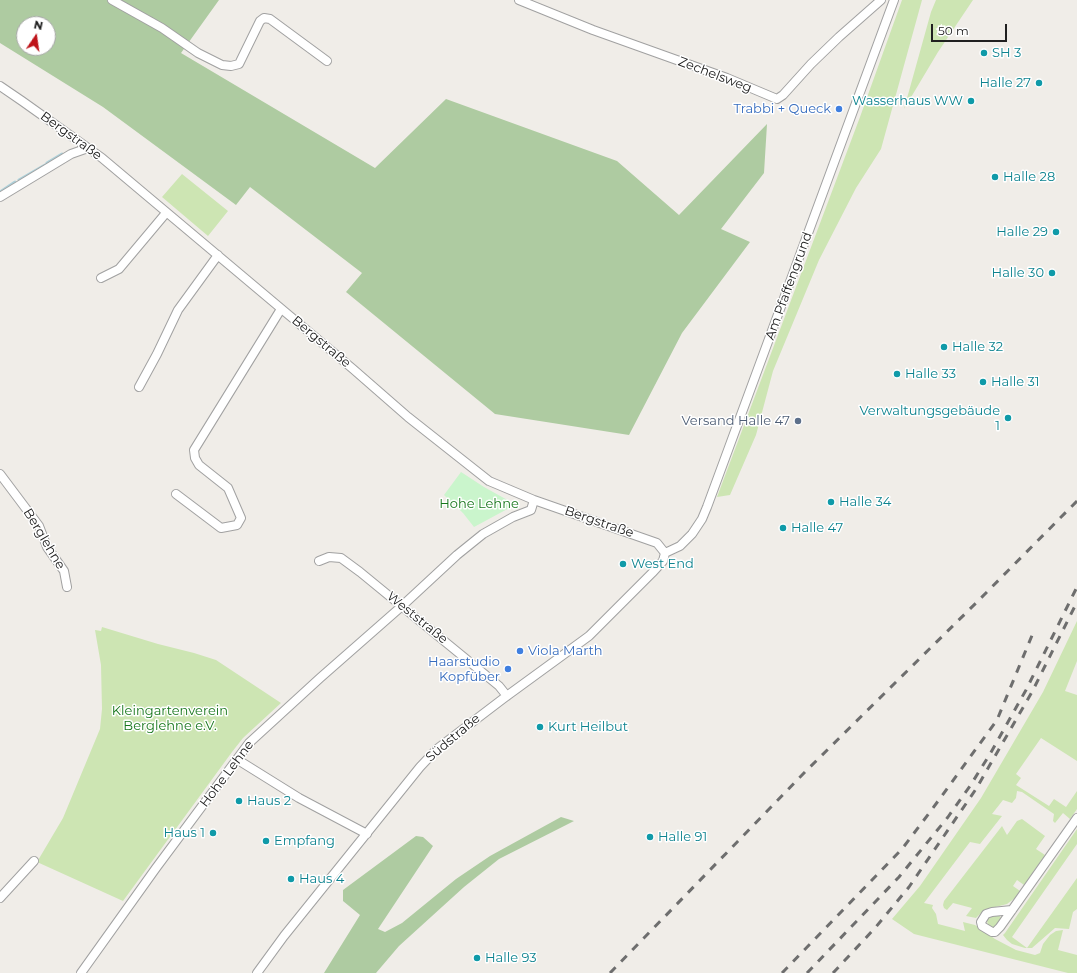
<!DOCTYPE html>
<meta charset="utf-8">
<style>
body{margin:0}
#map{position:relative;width:1077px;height:973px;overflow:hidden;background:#f0ede8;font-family:Montserrat,sans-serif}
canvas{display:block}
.north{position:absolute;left:16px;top:16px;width:40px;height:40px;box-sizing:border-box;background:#fff;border:1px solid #a6a6a6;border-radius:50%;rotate:13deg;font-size:11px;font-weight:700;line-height:16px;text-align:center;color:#202020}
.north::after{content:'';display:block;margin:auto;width:14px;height:18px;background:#be1319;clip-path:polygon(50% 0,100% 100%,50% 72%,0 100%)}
.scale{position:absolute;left:931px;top:24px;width:76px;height:18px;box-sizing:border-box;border:2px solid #202020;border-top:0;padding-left:5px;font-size:12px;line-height:14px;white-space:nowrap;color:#202020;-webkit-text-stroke:3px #fff;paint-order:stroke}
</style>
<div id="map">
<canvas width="1077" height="973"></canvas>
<div class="north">N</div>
<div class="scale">50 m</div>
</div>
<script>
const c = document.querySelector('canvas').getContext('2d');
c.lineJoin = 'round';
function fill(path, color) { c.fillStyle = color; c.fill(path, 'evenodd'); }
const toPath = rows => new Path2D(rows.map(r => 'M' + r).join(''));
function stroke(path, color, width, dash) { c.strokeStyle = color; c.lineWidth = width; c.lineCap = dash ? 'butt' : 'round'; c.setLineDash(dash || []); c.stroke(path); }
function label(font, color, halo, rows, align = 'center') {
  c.font = font + ' Montserrat,sans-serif'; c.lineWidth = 3; c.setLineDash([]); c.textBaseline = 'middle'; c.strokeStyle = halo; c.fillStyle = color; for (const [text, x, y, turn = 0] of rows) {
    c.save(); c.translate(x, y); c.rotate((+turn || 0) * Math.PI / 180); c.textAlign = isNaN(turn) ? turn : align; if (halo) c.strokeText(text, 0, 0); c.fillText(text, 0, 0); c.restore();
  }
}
fill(toPath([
 [902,0,922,0,881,149,856,188,819,260,773,371,756,435,730,495,717,497,860,117],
 [936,0,973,0,938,52,904,109,931,12],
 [182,174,228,211,208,236,162,197],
 [1077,621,1077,661,1065,691,1077,695,1077,761,1041,738,1016,774,1021,778,1016,785,1049,806,1054,799,1066,807,1077,791,1077,809,1070,819,1063,813,1055,823,1053,821,1054,814,1022,792,1017,791,1016,798,1012,803,1003,800,992,814,1002,816,980,844,970,842,924,903,933,905,932,908,936,914,938,924,965,931,963,922,975,925,995,939,1016,950,1035,955,1040,953,1043,944,1050,935,1056,931,1063,930,1058,950,1077,955,1077,973,1068,973,914,934,892,919,920,886,981,798,1043,692],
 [102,627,158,644,194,653,216,660,281,703,243,738,232,752,123,901,37,862,63,818,100,729,102,709,101,665,95,630,101,631],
 [1022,819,1045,836,1036,849,1045,855,1024,885,1017,880,1013,886,1020,891,1015,898,1007,904,984,910,976,918,966,916,972,908,953,903,947,910,944,908,943,905,944,901,1002,826,1007,835,1017,821],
 [1077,829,1077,844,1012,937,1027,948,1077,878,1077,909,1073,912,1069,929,1055,928,1032,948,1025,948,1012,944,1007,940,1003,935,1005,933],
 [996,915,999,915,1001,918,1000,921,996,927,993,928,988,926,987,920,988,918]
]), '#cde5b3');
fill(toPath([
 [0,0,219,0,181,53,375,168,446,99,617,161,679,215,767,124,764,173,721,229,750,242,682,333,629,435,495,414,346,292,362,273,250,187,236,205,103,107,0,43],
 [24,24,48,24,48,48,24,48],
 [561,817,574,821,499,859,464,887,399,946,376,973,324,973,360,915,343,901,343,890,416,836,423,837,433,846,378,929,385,932,402,923,456,879,490,856]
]), '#aecba1');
fill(toPath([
 [461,472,484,487,511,502,513,506,474,527,463,513,444,495]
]), '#caf5cc');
stroke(toPath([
 [47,163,62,154],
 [19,180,45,165],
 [0,192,15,182]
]), '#add0d9', 3);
const street = toPath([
 [112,0,162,28,198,53,222,65,231,66,239,64,260,21,264,18,270,19,327,61],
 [519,0,593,30,727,78,777,99,783,95,811,64,839,37,881,0],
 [0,86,22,101,102,158,353,369,408,417,489,481,534,500,657,543,665,553],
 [0,197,71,154,88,148],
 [101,278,119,269,166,213],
 [139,387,157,354,178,310,218,255],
 [0,474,39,526,47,547,64,571,67,587],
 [176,494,221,528,237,525,241,518,228,488,199,465,195,458,194,450,281,309],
 [665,553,680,546,692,534,702,519,707,507,894,0],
 [319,561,329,557,341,558,360,572,499,686,507,696],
 [238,760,299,798,367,834],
 [0,898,34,861],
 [1012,910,992,912,986,914,981,922,982,926,992,932,995,932,1000,927,1077,818],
 [81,973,156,868,249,743,320,678,402,606,457,555,483,534,513,517,531,510,534,500],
 [257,973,284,936,420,767,437,749,504,698,589,636,652,573,663,561,665,553]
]);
stroke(street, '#a1a1a1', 10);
stroke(street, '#fff', 8);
stroke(toPath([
 [610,973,805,772,978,601,1077,501],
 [782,973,902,849,933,808,997,720,1033,633],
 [807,973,899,877,948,817,970,786,990,754,1026,690,1077,587],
 [833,973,875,928,909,887,976,789,1032,692,1077,602]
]), '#6e6e6e', 3, [8, 8]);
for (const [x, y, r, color] of [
 [984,53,4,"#0f9aa8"],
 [1039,83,4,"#0f9aa8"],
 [971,101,4,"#0f9aa8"],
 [839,109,4,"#3f7fe0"],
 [995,177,4,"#0f9aa8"],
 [1056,232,4,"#0f9aa8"],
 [1052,273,4,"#0f9aa8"],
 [944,347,4,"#0f9aa8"],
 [897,374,4,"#0f9aa8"],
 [983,382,4,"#0f9aa8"],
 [1008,418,4,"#0f9aa8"],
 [798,421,4,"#5c6f8a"],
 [831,502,4,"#0f9aa8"],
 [783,528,4,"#0f9aa8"],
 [623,564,4,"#0f9aa8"],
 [520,651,4,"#3f7fe0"],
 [508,669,4,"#3f7fe0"],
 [540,727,4,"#0f9aa8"],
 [239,801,4,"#0f9aa8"],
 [213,833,4,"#0f9aa8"],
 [650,837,4,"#0f9aa8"],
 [266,841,4,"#0f9aa8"],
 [291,879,4,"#0f9aa8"],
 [477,958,4,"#0f9aa8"]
]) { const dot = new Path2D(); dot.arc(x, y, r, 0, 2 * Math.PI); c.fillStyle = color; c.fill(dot); stroke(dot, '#fff', 1.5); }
label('13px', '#0d838f', '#fff', [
 ["SH 3",992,53],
 ["Halle 27",1031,83,"right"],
 ["Wasserhaus WW",963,101,"right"],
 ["Halle 28",1003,177],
 ["Halle 29",1048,232,"right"],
 ["Halle 30",1044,273,"right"],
 ["Halle 32",952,347],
 ["Halle 33",905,374],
 ["Halle 31",991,382],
 ["Verwaltungsgebäude",1000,411,"right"],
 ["1",1000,426,"right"],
 ["Halle 34",839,502],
 ["Halle 47",791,528],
 ["West End",631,564],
 ["Kurt Heilbut",548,727],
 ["Haus 2",247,801],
 ["Haus 1",205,833,"right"],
 ["Halle 91",658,837],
 ["Empfang",274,841],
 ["Haus 4",299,879],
 ["Halle 93",485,958]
], 'left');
label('13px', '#202020', '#fff', [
 ["Zechelsweg",715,75,21],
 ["Bergstraße",71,136,36],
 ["Am Pfaffengrund",789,286,-70],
 ["Bergstraße",321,342,40],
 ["Bergstraße",599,522,19],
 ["Berglehne",44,539,59],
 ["Weststraße",417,618,39],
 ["Südstraße",453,738,-40],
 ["Hohe Lehne",227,774,-53]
]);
label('13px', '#366cbe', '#fff', [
 ["Trabbi + Queck",831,109],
 ["Viola Marth",528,651,"left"],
 ["Haarstudio",500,662],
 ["Kopfüber",500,677]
], 'right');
label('13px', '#4e5e75', '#fff', [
 ["Versand Halle 47",790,421]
], 'right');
label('13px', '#16761b', '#fff', [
 ["Hohe Lehne",479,504],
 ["Kleingartenverein",170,711],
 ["Berglehne e.V.",170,726]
]);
</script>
